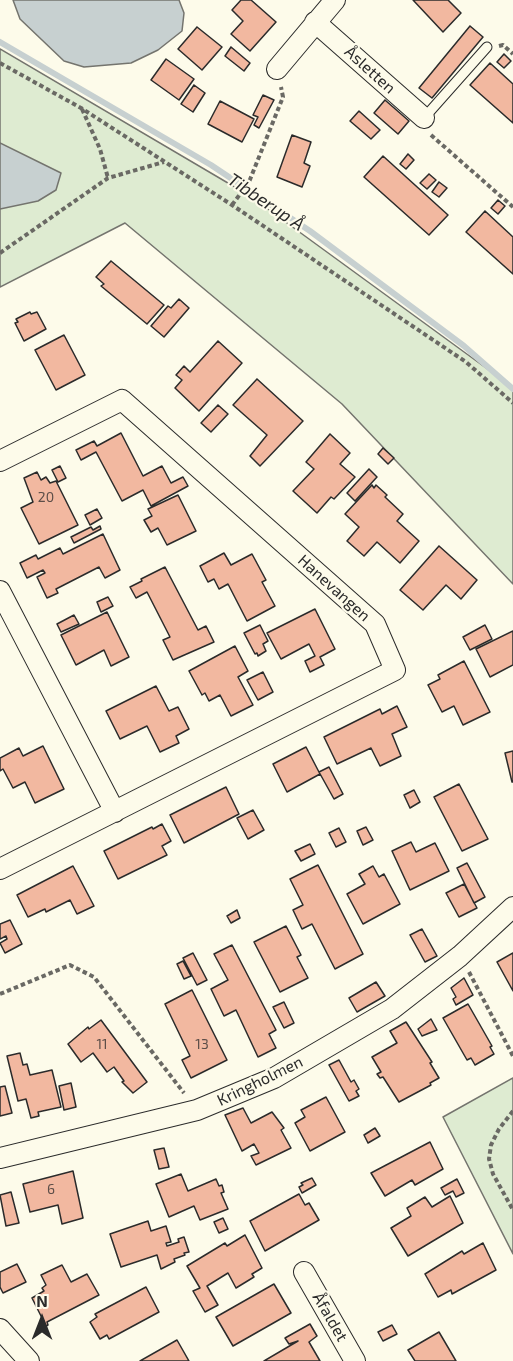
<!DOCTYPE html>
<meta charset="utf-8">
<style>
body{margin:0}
#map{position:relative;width:513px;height:1361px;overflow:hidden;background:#fdfbea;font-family:"Exo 2",sans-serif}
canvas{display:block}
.north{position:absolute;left:12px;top:1289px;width:60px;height:60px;-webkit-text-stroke:4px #fdfbea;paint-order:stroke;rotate:0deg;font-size:16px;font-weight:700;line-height:24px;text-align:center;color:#2b2b2b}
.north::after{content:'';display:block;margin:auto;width:21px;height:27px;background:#2b2b2b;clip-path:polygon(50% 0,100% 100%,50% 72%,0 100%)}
</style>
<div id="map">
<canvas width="513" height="1361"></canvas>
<div class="north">N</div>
</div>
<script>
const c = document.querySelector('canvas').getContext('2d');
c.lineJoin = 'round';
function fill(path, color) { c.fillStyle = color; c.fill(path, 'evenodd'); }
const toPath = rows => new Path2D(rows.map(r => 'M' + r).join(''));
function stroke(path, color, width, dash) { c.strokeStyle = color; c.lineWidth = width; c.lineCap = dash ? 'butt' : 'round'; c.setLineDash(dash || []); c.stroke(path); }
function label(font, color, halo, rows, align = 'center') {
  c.font = font + ' "Exo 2",sans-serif'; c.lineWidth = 4.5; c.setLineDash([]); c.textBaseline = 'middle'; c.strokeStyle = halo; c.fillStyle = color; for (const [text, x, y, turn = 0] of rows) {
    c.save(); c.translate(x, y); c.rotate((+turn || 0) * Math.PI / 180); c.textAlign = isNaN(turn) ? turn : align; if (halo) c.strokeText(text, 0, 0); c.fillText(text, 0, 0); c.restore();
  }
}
const green = toPath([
 [0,49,250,196,508,384,513,390,513,584,342,404,125,223,0,287,0,49],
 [513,1078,513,1254,443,1117,513,1078]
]);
fill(green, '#deebd1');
stroke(green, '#74746e', 1.5);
const water = toPath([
 [13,0,179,0,184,13,182,31,158,50,131,63,84,67,64,61,20,19,13,0],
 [0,143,61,173,56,190,38,201,0,209,0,143]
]);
fill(water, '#c7d0d0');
stroke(water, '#74746e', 1.5);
stroke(toPath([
 [0,42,211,165,310,231,464,346,513,389]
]), '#c7d0d0', 6);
const building = toPath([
 [241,0,251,0,276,22,250,51,231,34,243,21,232,10,241,0],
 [413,0,448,0,461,13,443,32,413,0],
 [470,26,483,37,432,98,419,88,470,26],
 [197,27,222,47,202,70,178,49,197,27],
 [231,47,250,63,244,71,225,56,231,47],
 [504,54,511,61,504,68,497,62,504,54],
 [166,59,194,79,179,100,151,80,166,59],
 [490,63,513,84,513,123,470,85,490,63],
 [194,85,205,93,193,112,181,104,194,85],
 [263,95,274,100,259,128,254,125,258,117,253,115,263,95],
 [385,100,409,121,398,134,374,113,385,100],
 [220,101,254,119,242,142,208,124,220,101],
 [359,111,380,130,371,139,350,121,359,111],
 [292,135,311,142,304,163,310,166,302,187,277,177,292,135],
 [408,154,414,160,406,169,400,164,408,154],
 [383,156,448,215,429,235,364,177,383,156],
 [429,174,436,180,427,189,420,183,429,174],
 [439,182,447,188,439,197,432,192,439,182],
 [498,200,505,206,498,214,491,208,498,200],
 [485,211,513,237,513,274,466,232,485,211],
 [111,261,164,305,147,324,101,286,104,284,96,277,111,261],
 [179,299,189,308,164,337,151,326,168,306,171,308,179,299],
 [30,312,31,314,37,312,46,329,24,341,15,323,18,322,16,319,30,312],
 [64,335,85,375,56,390,35,350,64,335],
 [218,341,242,363,199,411,175,388,182,380,176,375,184,366,190,372,218,341],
 [257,379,303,421,260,466,250,456,267,435,233,405,257,379],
 [218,405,228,414,211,432,201,423,218,405],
 [121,433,143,476,162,466,171,483,183,477,188,486,151,506,143,490,122,501,96,452,81,460,76,450,94,441,97,446,121,433],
 [330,434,350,453,340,464,355,477,334,499,331,497,317,513,293,491,314,469,306,462,330,434],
 [383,448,394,458,388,464,378,454,383,448],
 [60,466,66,478,58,482,52,470,60,466],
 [369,469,377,477,355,501,347,493,369,469],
 [37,472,41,480,46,477,50,483,56,481,78,525,39,544,21,508,33,502,24,478,37,472],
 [372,485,374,488,376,485,387,495,385,497,403,514,397,521,419,541,400,563,377,542,364,556,347,541,359,527,345,514,372,485],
 [178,495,196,531,167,545,158,528,151,532,144,520,152,516,148,509,178,495],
 [97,509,102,518,90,525,85,515,97,509],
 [100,526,101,529,74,543,71,537,91,527,93,530,100,526],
 [103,534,120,570,105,578,99,567,56,589,58,593,47,598,37,577,45,573,43,570,27,578,20,563,36,555,38,559,60,548,63,554,103,534],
 [439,546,477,580,461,599,446,585,423,610,400,590,439,546],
 [224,553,231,565,252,554,266,580,262,582,275,606,247,621,228,584,219,589,214,579,208,582,200,566,224,553],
 [165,567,198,630,206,626,214,642,173,660,163,640,170,637,147,592,136,598,130,587,142,581,141,579,165,567],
 [108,597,113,606,101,612,97,602,108,597],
 [315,609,335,649,320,657,324,665,310,672,305,661,315,656,309,644,281,659,267,633,315,609],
 [107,612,129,657,111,666,104,650,76,665,61,635,107,612],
 [74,615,79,624,61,632,57,624,74,615],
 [260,625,268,641,263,644,266,651,258,656,257,653,255,654,244,633,260,625],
 [485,625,492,639,470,650,463,637,485,625],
 [513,631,513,665,490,677,476,649,513,631],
 [235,646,248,671,238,677,253,705,231,716,220,695,209,701,205,693,202,695,189,671,235,646],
 [464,661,490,712,463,725,454,706,442,712,428,685,440,679,438,675,464,661],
 [263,672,273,692,258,700,247,680,263,672],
 [156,686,169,711,178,707,189,729,176,736,179,743,160,752,147,726,120,739,106,711,156,686],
 [397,706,407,727,392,734,401,756,380,766,371,748,337,764,324,737,380,709,382,714,397,706],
 [43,746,64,789,35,803,25,782,13,788,3,769,0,771,0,758,19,748,23,756,43,746],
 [306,747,320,774,287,792,273,764,306,747],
 [513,751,513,782,512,782,505,753,513,751],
 [329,767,343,794,334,799,319,772,329,767],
 [459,784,488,839,462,851,434,797,459,784],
 [226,787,239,814,184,843,170,815,226,787],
 [414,790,420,802,410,808,404,795,414,790],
 [253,810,264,830,248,839,237,818,253,810],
 [162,824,171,841,162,846,167,855,118,879,104,851,152,827,153,829,162,824],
 [366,827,373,840,363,845,357,831,366,827],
 [339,828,346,842,336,847,329,833,339,828],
 [411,842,416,852,435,843,449,871,410,890,392,851,411,842],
 [310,844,315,854,301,861,295,851,310,844],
 [467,863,485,897,474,903,457,868,467,863],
 [318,865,363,954,335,969,312,924,302,929,293,910,303,905,290,879,318,865],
 [73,866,94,906,77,914,70,900,46,912,45,909,28,917,17,895,73,866],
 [373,866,379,877,384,874,400,904,363,924,347,894,365,884,359,874,373,866],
 [464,884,477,908,459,917,446,893,464,884],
 [237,910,240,918,231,923,227,916,237,910],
 [10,920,22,944,5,953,0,943,7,939,6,936,0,939,0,924,10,920],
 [286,926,301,955,297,957,308,978,280,992,254,942,286,926],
 [422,929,437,956,425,962,410,935,422,929],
 [232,945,276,1030,269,1034,276,1048,258,1057,236,1010,224,1016,211,989,228,980,214,954,232,945],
 [193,953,207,980,197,985,183,958,193,953],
 [513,953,513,991,497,962,513,953],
 [183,961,191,976,184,979,177,964,183,961],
 [464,978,473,995,456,1005,453,999,456,997,451,988,464,978],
 [376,982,385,996,357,1012,349,998,376,982],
 [192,990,227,1060,191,1078,182,1060,190,1056,165,1004,192,990],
 [284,1002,294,1023,284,1028,273,1007,284,1002],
 [468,1004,492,1046,490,1047,494,1054,475,1065,471,1058,467,1060,443,1018,468,1004],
 [431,1019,437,1030,422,1036,418,1029,431,1019],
 [101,1020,147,1082,133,1093,122,1082,124,1081,114,1067,107,1072,93,1053,81,1062,68,1044,88,1027,89,1029,101,1020],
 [406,1022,432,1062,430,1063,439,1078,430,1083,431,1085,399,1102,383,1077,380,1078,377,1074,381,1072,372,1057,397,1043,390,1031,406,1022],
 [20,1053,23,1065,27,1064,30,1075,52,1070,61,1107,38,1112,39,1116,31,1118,26,1099,18,1101,7,1056,20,1053],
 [339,1060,351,1082,354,1080,359,1089,356,1091,359,1096,349,1101,329,1065,339,1060],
 [71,1083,76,1107,64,1110,59,1086,71,1083],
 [5,1086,12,1113,0,1116,0,1087,5,1086],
 [326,1097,345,1132,310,1151,295,1123,305,1117,301,1110,326,1097],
 [243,1108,251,1123,272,1112,284,1128,281,1130,291,1148,256,1165,251,1156,259,1153,254,1144,242,1151,225,1115,243,1108],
 [375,1128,380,1136,368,1143,364,1135,375,1128],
 [430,1142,443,1169,415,1185,412,1180,385,1196,371,1173,430,1142],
 [164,1148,169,1167,159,1169,154,1150,164,1148],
 [73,1171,83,1218,62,1224,58,1205,30,1212,23,1184,73,1171],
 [181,1174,188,1191,216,1179,219,1186,222,1185,224,1192,221,1193,228,1209,200,1220,194,1206,169,1217,156,1184,181,1174],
 [312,1178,316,1185,302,1193,299,1187,303,1185,301,1183,312,1178],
 [457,1179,464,1193,456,1197,453,1191,445,1195,441,1188,457,1179],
 [11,1192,19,1223,6,1226,0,1195,11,1192],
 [299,1194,305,1205,309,1203,319,1220,265,1251,250,1221,299,1194],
 [450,1196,463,1223,408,1256,391,1228,411,1216,407,1208,425,1197,432,1207,450,1196],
 [223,1218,228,1229,219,1233,214,1222,223,1218],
 [148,1221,151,1231,166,1226,171,1242,166,1243,167,1246,179,1242,178,1239,184,1237,189,1252,184,1253,185,1255,174,1259,175,1262,161,1269,157,1255,121,1267,110,1234,148,1221],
 [245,1235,262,1268,252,1274,254,1277,236,1288,228,1273,207,1286,218,1305,205,1312,193,1291,200,1288,187,1266,225,1243,227,1246,245,1235],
 [483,1243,496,1270,452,1294,451,1290,438,1297,425,1274,462,1251,464,1254,483,1243],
 [17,1264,26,1282,3,1293,0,1287,0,1272,17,1264],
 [62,1265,71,1282,87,1274,99,1295,47,1322,48,1325,46,1326,32,1298,44,1291,42,1288,46,1285,41,1275,62,1265],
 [274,1284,291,1313,233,1346,216,1317,274,1284],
 [146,1287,159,1312,109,1339,107,1335,100,1339,90,1322,97,1317,95,1314,146,1287],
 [310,1324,317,1336,309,1342,320,1361,264,1361,298,1341,289,1344,285,1338,310,1324],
 [392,1325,397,1334,383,1341,378,1332,392,1325],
 [439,1332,456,1361,415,1361,408,1350,439,1332],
 [177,1340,189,1361,140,1361,177,1340]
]);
fill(building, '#f2b8a0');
stroke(building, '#2b2b2b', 1.5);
const lane = toPath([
 [424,118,487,47]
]);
const street = toPath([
 [315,22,424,118],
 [277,69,335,0],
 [0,461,122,400,375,624,395,670,0,869],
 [0,591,115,812],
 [0,1158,197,1110,274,1078,392,1009,460,956,513,907],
 [304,1272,355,1361],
 [0,1329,29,1361]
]);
stroke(lane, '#2b2b2b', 11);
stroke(street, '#2b2b2b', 22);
stroke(toPath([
 [499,46,503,45,513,54],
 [0,63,81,108,232,205,466,362,513,403],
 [82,109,100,149,108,178],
 [431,135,513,207],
 [232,205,249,182,283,97,281,87],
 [0,253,108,178,164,162],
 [469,972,513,1056],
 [0,994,70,965,94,977,184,1093],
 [513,1111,499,1129,491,1145,489,1159,493,1174,513,1210]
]), '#6a6964', 4, [4.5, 3]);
stroke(lane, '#fdfbea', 9);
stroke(street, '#fdfbea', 20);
label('14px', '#5d4e48', null, [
 ["20",46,497],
 ["11",102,1044],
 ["13",202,1044],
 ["6",51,1189]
]);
label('16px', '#2b2b2b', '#fdfbea', [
 ["Åsletten",370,70,42],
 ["Hanevangen",334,588,42],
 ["Kringholmen",260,1081,-26],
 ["Åfaldet",330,1317,60]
]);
label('italic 18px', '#2b2b2b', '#fdfbea', [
 ["Tibberup Å",266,202,34]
]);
</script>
